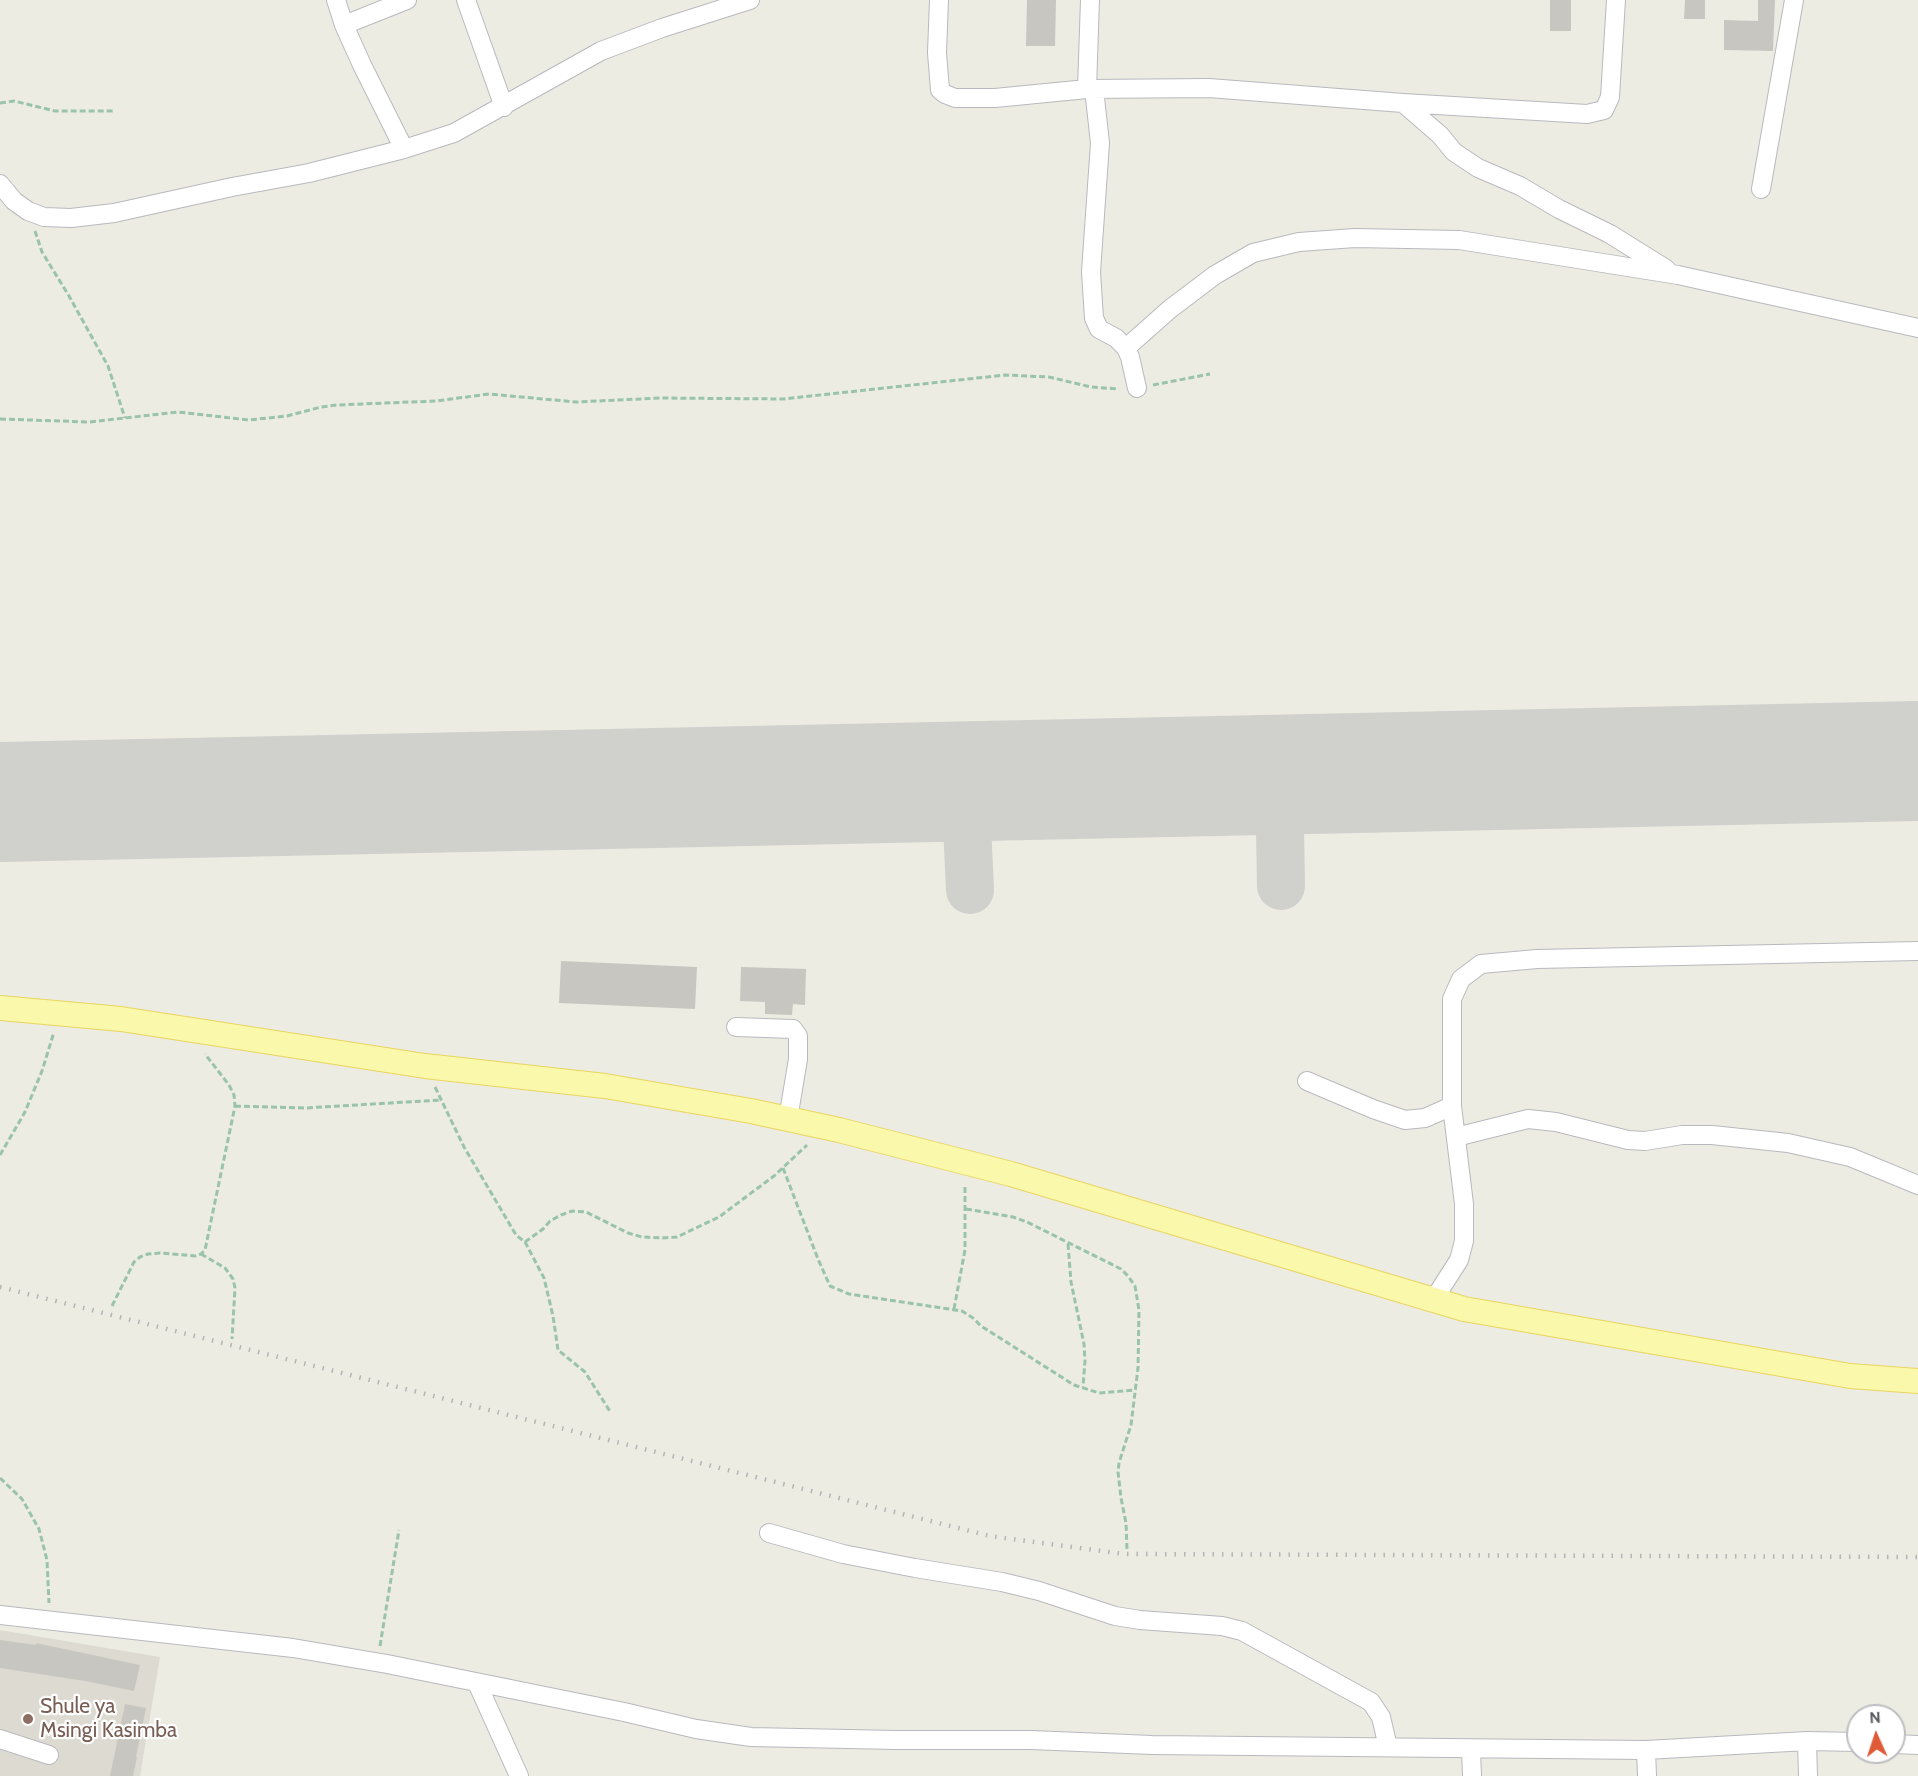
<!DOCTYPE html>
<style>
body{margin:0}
#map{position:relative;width:1918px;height:1776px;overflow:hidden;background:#edece3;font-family:Cabin,sans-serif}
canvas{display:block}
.north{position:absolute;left:1846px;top:1704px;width:60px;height:60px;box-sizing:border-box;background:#fff;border:2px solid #bdbec1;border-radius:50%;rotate:357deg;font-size:16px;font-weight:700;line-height:24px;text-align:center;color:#5b5d63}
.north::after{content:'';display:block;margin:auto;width:21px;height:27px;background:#df5a37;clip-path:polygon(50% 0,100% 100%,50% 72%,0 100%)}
</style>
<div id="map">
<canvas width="1918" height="1776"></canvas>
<div class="north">N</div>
</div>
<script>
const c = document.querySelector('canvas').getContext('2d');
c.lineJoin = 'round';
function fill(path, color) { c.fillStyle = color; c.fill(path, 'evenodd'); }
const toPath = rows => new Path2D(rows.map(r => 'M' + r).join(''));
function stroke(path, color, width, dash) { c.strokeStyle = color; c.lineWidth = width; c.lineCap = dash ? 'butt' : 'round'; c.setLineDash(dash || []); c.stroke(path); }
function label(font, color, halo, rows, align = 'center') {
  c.font = font + ' Cabin,sans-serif'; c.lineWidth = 4.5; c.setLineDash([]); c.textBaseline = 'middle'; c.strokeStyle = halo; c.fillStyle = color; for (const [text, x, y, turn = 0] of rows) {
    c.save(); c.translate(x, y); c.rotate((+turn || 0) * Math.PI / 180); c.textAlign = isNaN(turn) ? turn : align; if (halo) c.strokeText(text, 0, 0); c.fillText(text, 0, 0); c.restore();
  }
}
fill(toPath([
 [0,1630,160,1657,140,1776,0,1776]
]), '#dddbd1');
stroke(toPath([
 [1279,775,1281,886],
 [965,781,970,890]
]), '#d0d0cc', 48);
stroke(toPath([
 [0,802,1918,761]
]), '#d0d0cc', 120);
fill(toPath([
 [1027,0,1056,0,1055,46,1026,46],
 [1550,0,1571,0,1571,31,1550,31],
 [1685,0,1705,0,1705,19,1684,19],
 [1758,0,1775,0,1773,51,1724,50,1724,20,1758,21],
 [561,961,697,967,695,1009,559,1003],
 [741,967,806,969,805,1005,793,1004,792,1015,765,1014,765,1002,740,1001],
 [0,1640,36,1645,36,1643,140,1665,134,1691,85,1681,0,1668],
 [125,1704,146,1708,136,1757,137,1757,133,1776,110,1776]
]), '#c8c6c0');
const minor = toPath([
 [336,0,344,25,362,65,404,149],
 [466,0,504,107],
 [939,0,937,53,940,90,945,94,955,98,995,98,1087,89,1209,88,1403,103,1587,114,1604,110,1610,97,1616,0],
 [344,25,407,0],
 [1087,89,1090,0],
 [1094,89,1100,143,1091,272,1094,318,1099,329,1116,338,1126,348,1130,357,1137,388],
 [1403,103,1440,135,1454,152,1478,168,1520,186,1559,209,1610,234,1666,269],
 [0,184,14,201,28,211,44,217,71,218,114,213,232,187,309,173,404,149,454,133,601,51,662,28,750,0],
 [1761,189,1794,0],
 [1126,348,1170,309,1215,275,1253,253,1299,242,1355,238,1459,240,1678,275,1918,328],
 [736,1027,793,1029,798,1036,798,1059,788,1119],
 [1307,1081,1373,1109,1405,1120,1425,1118,1452,1106],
 [1456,1137,1528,1119,1556,1122,1628,1140,1645,1141,1682,1135,1712,1135,1788,1143,1850,1157,1918,1185],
 [1434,1299,1459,1260,1464,1241,1464,1204,1452,1106,1452,999,1461,979,1481,964,1537,959,1918,951],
 [769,1533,843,1554,915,1568,1002,1582,1039,1591,1115,1616,1140,1620,1222,1626,1242,1631,1371,1702,1381,1717,1388,1747],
 [0,1615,293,1648,387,1664,624,1712,696,1729,751,1737,896,1740,1031,1740,1152,1745,1646,1750,1807,1741,1858,1742],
 [477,1683,519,1776],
 [0,1739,49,1755],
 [1807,1741,1808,1776],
 [1894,1744,1918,1745],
 [1471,1749,1472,1776],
 [1646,1750,1647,1776]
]);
const major = toPath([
 [0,1008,121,1019,425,1066,605,1086,751,1111,839,1130,1011,1174,1464,1309,1850,1376,1918,1381]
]);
stroke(minor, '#b8b9be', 20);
stroke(major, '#e9d560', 26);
stroke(toPath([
 [0,103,14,101,55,111,115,111],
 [35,231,42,252,69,296,108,366,125,418],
 [1153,385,1210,374],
 [0,419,89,422,178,412,249,420,287,416,321,407,337,405,436,401,489,394,576,402,660,398,783,399,1005,375,1049,377,1091,387,1119,389],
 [435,1087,464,1147,516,1235,525,1242,544,1278,553,1316,558,1350,585,1372,611,1413],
 [235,1106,305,1108,441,1100],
 [0,1155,25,1112,42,1071,54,1032],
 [783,1168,818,1259,830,1286,849,1294,962,1311,973,1318,981,1326,1074,1385,1099,1393,1135,1390],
 [966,1209,1013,1217,1027,1222,1121,1269,1128,1276,1135,1286,1139,1310,1138,1368,1131,1425,1119,1463,1118,1472,1121,1498,1126,1523,1127,1550],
 [525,1242,543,1229,550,1221,561,1215,572,1211,586,1212,628,1233,642,1237,662,1238,677,1237,719,1217,774,1176,807,1145],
 [1068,1244,1071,1282,1084,1344,1085,1361,1083,1387],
 [201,1254,225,1268,233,1279,235,1288,232,1339],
 [112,1306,134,1262,140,1257,148,1254,160,1253,195,1256,201,1254,205,1250,235,1106,234,1095,229,1085,205,1054],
 [954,1309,965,1250,965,1184],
 [0,1478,22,1499,39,1529,47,1560,49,1603],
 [380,1646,399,1530]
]), '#9ac3ab', 3, [6, 3]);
stroke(minor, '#fff', 18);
stroke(major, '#faf8aa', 24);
stroke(toPath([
 [0,1287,990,1536,1124,1554,1918,1557]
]), '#b3b4b4', 4.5, [1.5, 8]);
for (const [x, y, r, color] of [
 [28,1719,6,"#8d6e63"]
]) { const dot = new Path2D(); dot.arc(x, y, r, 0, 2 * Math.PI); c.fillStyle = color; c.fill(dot); stroke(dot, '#fff', 2); }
label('21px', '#785e54', '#fff', [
 ["Shule ya",40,1707],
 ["Msingi Kasimba",40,1731]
], 'left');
</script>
